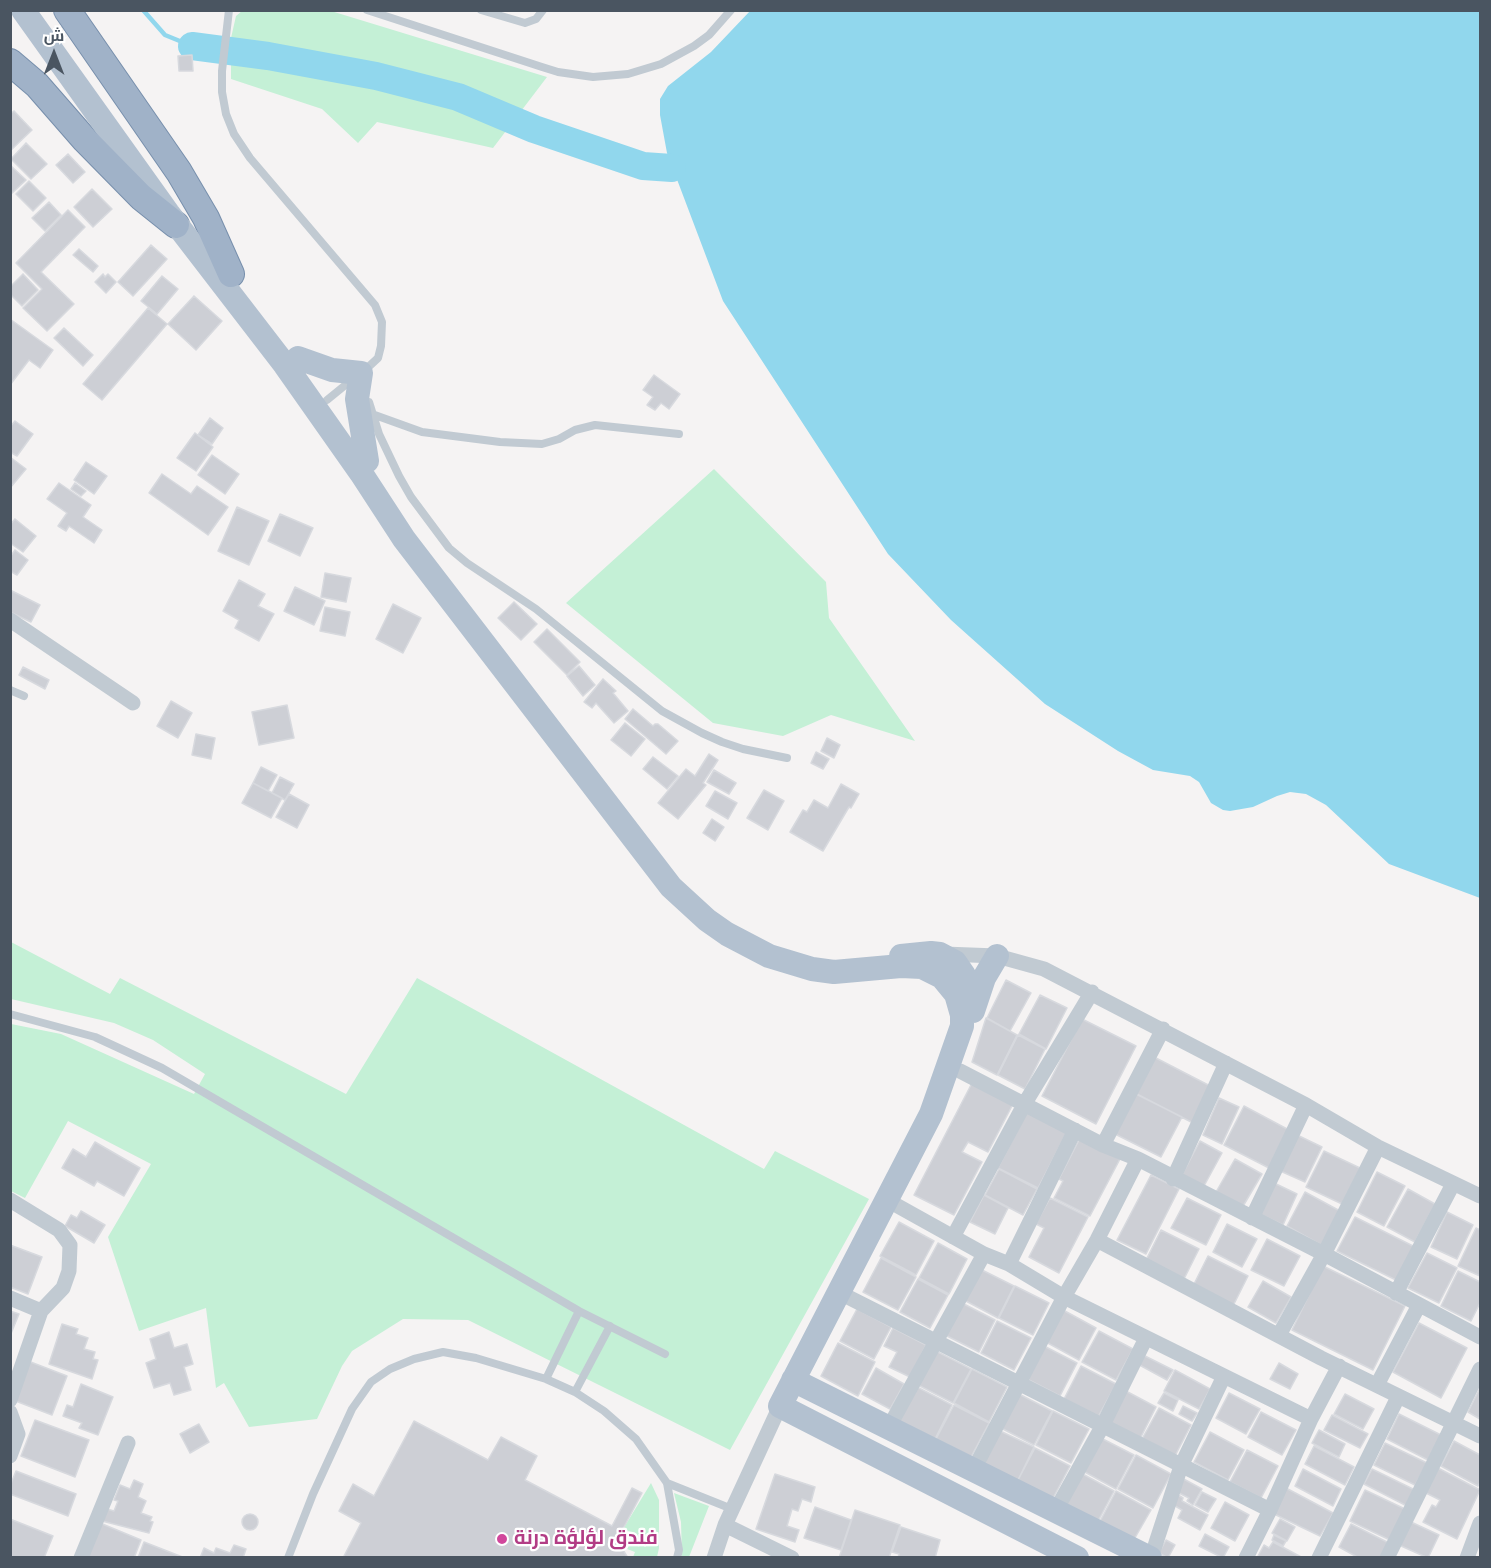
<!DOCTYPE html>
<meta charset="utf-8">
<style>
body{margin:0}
#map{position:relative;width:1491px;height:1568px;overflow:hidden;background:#f5f3f3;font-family:"Space Grotesk",Cairo,sans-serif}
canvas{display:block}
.frame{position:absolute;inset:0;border:12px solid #4a5561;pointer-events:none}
.north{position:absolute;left:24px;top:24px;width:60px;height:60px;-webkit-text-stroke:4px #fff;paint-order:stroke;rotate:0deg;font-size:16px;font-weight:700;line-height:24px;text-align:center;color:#4a5561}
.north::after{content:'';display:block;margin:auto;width:21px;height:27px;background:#4a5561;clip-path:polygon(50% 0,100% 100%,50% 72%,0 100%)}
</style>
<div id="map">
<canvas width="1491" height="1568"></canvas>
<div class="frame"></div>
<div class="north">ش</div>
</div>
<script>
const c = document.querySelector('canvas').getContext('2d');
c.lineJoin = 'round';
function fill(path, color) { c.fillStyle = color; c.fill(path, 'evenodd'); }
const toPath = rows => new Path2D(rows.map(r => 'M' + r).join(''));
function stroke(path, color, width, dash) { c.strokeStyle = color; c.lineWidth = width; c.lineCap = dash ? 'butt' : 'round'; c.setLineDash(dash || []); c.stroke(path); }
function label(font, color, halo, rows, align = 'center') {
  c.font = font + ' "Space Grotesk",Cairo,sans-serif'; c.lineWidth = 4.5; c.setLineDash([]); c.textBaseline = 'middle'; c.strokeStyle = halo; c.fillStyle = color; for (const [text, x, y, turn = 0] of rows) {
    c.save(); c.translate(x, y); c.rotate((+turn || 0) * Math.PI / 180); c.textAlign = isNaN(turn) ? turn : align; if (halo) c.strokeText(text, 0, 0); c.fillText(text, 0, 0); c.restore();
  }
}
fill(toPath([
 [242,11,331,11,547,77,493,148,377,122,358,143,322,109,231,79,231,38,236,16],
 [714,469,826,582,829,618,915,741,831,715,783,736,713,723,566,603],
 [11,942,110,994,120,978,346,1094,417,978,764,1169,775,1151,869,1199,730,1450,468,1320,403,1319,352,1351,342,1366,317,1419,249,1427,224,1383,216,1388,206,1308,139,1331,108,1237,151,1164,68,1121,25,1198,11,1191,11,1024,61,1034,194,1094,205,1074,153,1040,114,1023,11,999],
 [651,1483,659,1500,659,1548,657,1557,633,1557,635,1552,627,1549,636,1534,623,1529],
 [674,1493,709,1506,689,1557,682,1557,681,1522]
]), '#c4f0d6');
fill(toPath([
 [750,11,1480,11,1480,898,1389,864,1326,805,1306,794,1290,792,1277,796,1253,807,1230,811,1223,810,1211,803,1199,782,1190,776,1153,770,1118,751,1045,704,951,620,888,554,723,301,667,153,660,115,660,99,668,86,711,52]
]), '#91d7ed');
stroke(toPath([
 [143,10,165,35,192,46]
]), '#91d7ed', 4.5);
stroke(toPath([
 [192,46,268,56,376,76,458,97,534,129,643,166,672,168]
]), '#91d7ed', 28);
const building = toPath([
 [192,55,193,71,179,71,178,56,192,55],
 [14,111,32,130,10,151,10,114,14,111],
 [26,143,47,164,31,179,11,159,26,143],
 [68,154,85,172,73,183,56,165,68,154],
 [10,165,26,180,10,195,10,165],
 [29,181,46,198,33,211,16,194,29,181],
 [92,189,112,209,93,227,74,207,92,189],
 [49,202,61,215,45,231,32,218,49,202],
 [68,210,85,227,41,272,74,304,47,331,23,308,42,289,16,263,68,210],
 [151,245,167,259,133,296,118,282,151,245],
 [79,249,98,266,93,272,73,255,79,249],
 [23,274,38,290,22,306,10,294,10,287,23,274],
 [103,274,105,277,108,274,116,282,106,293,95,282,103,274],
 [162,276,178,289,157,314,141,301,162,276],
 [194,296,222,321,196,350,168,324,194,296],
 [148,308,167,324,102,400,83,384,148,308],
 [10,319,53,350,40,368,29,360,10,385,10,319],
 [64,328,93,355,83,366,54,338,64,328],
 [654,375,680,394,669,409,661,403,655,410,647,405,653,397,643,390,654,375],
 [210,418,223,428,212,444,198,435,210,418],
 [15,421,33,434,17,456,10,452,10,427,15,421],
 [195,433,213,447,196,471,177,458,195,433],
 [212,455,239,474,225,494,198,475,212,455],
 [10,457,26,469,10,488,10,457],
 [86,462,107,476,94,494,74,480,86,462],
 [162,474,191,494,197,486,228,507,208,535,149,493,162,474],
 [59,483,91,505,83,517,102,530,94,543,69,526,66,531,58,526,67,513,47,499,59,483],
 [75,483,86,491,81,496,71,489,75,483],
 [237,507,269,521,249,565,218,551,237,507],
 [280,514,313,528,300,556,268,541,280,514],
 [15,519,36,536,23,552,10,543,10,525,15,519],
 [15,550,28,560,17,575,10,571,10,557,15,550],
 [325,573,351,578,346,602,321,597,325,573],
 [239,580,265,594,258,606,274,614,259,641,235,628,239,620,223,611,239,580],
 [295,587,325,601,314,625,284,611,295,587],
 [10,590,40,605,31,622,10,612,10,590],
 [514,602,537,624,521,640,498,618,514,602],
 [393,604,421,618,403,653,376,639,393,604],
 [325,607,350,612,345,636,320,631,325,607],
 [547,629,580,662,567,675,534,642,547,629],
 [579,666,595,685,583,696,567,676,579,666],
 [23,667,49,680,45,689,19,675,23,667],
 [603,679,616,691,613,693,628,711,614,723,596,703,592,708,584,702,603,679],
 [171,701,192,713,178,738,157,726,171,701],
 [287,705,294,738,259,745,252,712,287,705],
 [633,709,653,726,655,724,658,724,678,741,666,754,625,719,633,709],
 [625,723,645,739,631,756,611,740,625,723],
 [196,734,215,738,211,759,192,755,196,734],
 [827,738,840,745,834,758,821,751,827,738],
 [816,752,829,759,823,769,811,763,816,752],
 [709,754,718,760,703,783,706,785,678,819,658,803,686,769,695,776,709,754],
 [653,757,678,776,667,789,643,769,653,757],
 [261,767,277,775,268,791,253,783,261,767],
 [714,770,736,783,729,794,707,782,714,770],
 [280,777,294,784,285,800,272,793,280,777],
 [253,783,282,798,271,818,242,803,253,783],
 [841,784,859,794,851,808,849,807,823,851,790,832,803,810,807,812,814,800,828,808,841,784],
 [764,790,784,801,768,830,747,818,764,790],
 [715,791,737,803,728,819,706,806,715,791],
 [289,794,309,805,297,828,276,817,289,794],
 [712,819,724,827,715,841,703,833,712,819],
 [1006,980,1031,993,1010,1031,987,1018,1006,980],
 [1040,995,1067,1008,1046,1049,1019,1034,1040,995],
 [986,1018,1017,1035,997,1075,972,1062,986,1018],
 [1082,1019,1136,1046,1096,1124,1042,1096,1082,1019],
 [1018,1035,1045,1049,1025,1089,998,1075,1018,1035],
 [1154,1057,1214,1088,1195,1124,1135,1093,1154,1057],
 [972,1083,1013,1104,988,1152,968,1142,962,1152,982,1162,954,1215,914,1195,972,1083],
 [1134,1093,1182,1117,1161,1157,1113,1133,1134,1093],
 [1219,1098,1239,1107,1222,1144,1203,1135,1219,1098],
 [1244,1106,1289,1130,1269,1168,1224,1145,1244,1106],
 [1027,1112,1067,1132,1038,1188,998,1168,1027,1112],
 [1295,1134,1322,1147,1305,1182,1278,1170,1295,1134],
 [1080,1138,1120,1159,1090,1216,1054,1198,1063,1181,1059,1179,1080,1138],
 [1200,1141,1222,1153,1204,1186,1182,1175,1200,1141],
 [95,1142,140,1168,124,1196,97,1181,94,1186,62,1168,73,1149,86,1157,95,1142],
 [1324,1151,1360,1168,1342,1204,1306,1187,1324,1151],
 [1235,1159,1262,1174,1242,1208,1216,1192,1235,1159],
 [999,1169,1037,1189,1023,1215,985,1195,999,1169],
 [1377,1172,1405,1186,1384,1226,1357,1212,1377,1172],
 [1151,1175,1179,1189,1146,1254,1117,1240,1151,1175],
 [1272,1182,1297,1194,1283,1225,1258,1213,1272,1182],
 [1408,1189,1435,1204,1415,1242,1387,1227,1408,1189],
 [1305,1192,1340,1211,1321,1245,1287,1226,1305,1192],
 [984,1195,1008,1208,995,1234,970,1222,984,1195],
 [1050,1198,1088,1217,1059,1273,1029,1257,1044,1228,1036,1224,1050,1198],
 [1187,1198,1221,1215,1206,1245,1171,1228,1187,1198],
 [81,1211,105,1225,94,1243,65,1226,71,1215,77,1218,81,1211],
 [1447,1212,1473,1225,1457,1259,1431,1247,1447,1212],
 [1355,1217,1415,1247,1398,1281,1337,1251,1355,1217],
 [899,1222,934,1241,916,1275,880,1256,899,1222],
 [1227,1224,1257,1239,1242,1267,1213,1252,1227,1224],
 [1476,1228,1480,1230,1480,1276,1458,1266,1476,1228],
 [1161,1230,1199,1249,1184,1279,1146,1260,1161,1230],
 [1267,1239,1300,1256,1284,1286,1251,1270,1267,1239],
 [938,1243,967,1259,949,1294,919,1278,938,1243],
 [10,1245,42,1257,28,1294,10,1287,10,1245],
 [1427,1253,1457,1268,1439,1303,1408,1288,1427,1253],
 [1208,1256,1248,1276,1233,1306,1193,1286,1208,1256],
 [881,1258,916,1277,898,1310,863,1292,881,1258],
 [1323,1266,1405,1306,1373,1370,1292,1330,1323,1266],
 [980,1269,1014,1286,998,1318,964,1300,980,1269],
 [1458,1271,1480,1282,1480,1303,1471,1321,1441,1306,1458,1271],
 [918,1279,948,1295,930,1328,900,1312,918,1279],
 [1263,1281,1291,1297,1276,1323,1248,1307,1263,1281],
 [1015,1286,1049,1303,1033,1335,999,1318,1015,1286],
 [962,1303,995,1320,979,1352,945,1335,962,1303],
 [857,1309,891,1327,874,1359,840,1341,857,1309],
 [1063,1310,1096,1328,1079,1360,1046,1342,1063,1310],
 [10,1311,19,1314,10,1336,10,1311],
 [997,1321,1031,1338,1014,1370,981,1353,997,1321],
 [1419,1323,1467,1348,1441,1398,1393,1372,1419,1323],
 [62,1324,78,1329,76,1334,88,1338,84,1349,95,1352,93,1359,98,1360,92,1379,49,1364,62,1324],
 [893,1328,926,1345,910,1377,889,1367,897,1352,884,1346,893,1328],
 [1099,1331,1133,1349,1116,1380,1082,1362,1099,1331],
 [169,1332,174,1348,187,1344,193,1364,184,1367,191,1390,174,1395,170,1383,154,1388,146,1363,156,1359,150,1339,169,1332],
 [838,1343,875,1362,858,1396,821,1376,838,1343],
 [1044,1346,1077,1363,1060,1396,1027,1379,1044,1346],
 [936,1351,971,1369,953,1403,918,1385,936,1351],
 [1139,1353,1173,1370,1167,1380,1134,1362,1139,1353],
 [28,1361,67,1376,52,1415,13,1400,28,1361],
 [1279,1363,1298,1374,1290,1389,1270,1379,1279,1363],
 [1081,1366,1116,1384,1098,1417,1064,1399,1081,1366],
 [876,1368,904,1384,890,1409,862,1394,876,1368],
 [972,1369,1007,1387,989,1422,954,1403,972,1369],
 [1175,1370,1210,1389,1199,1409,1164,1391,1175,1370],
 [81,1384,113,1397,98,1435,79,1428,82,1423,63,1416,67,1405,73,1407,81,1384],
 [917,1387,952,1405,935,1439,899,1421,917,1387],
 [1480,1388,1480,1419,1468,1412,1480,1388],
 [1124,1390,1156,1407,1140,1439,1107,1422,1124,1390],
 [1017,1393,1052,1411,1034,1445,999,1427,1017,1393],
 [1164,1393,1178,1400,1173,1411,1158,1403,1164,1393],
 [1229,1393,1260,1409,1246,1434,1216,1418,1229,1393],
 [1345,1394,1374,1409,1363,1429,1334,1414,1345,1394],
 [954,1405,989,1423,971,1457,936,1439,954,1405],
 [1183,1406,1197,1413,1192,1421,1179,1414,1183,1406],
 [1159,1408,1191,1425,1175,1456,1142,1439,1159,1408],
 [1053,1411,1089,1429,1071,1463,1036,1445,1053,1411],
 [1261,1412,1296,1430,1282,1455,1248,1437,1261,1412],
 [1399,1414,1441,1435,1428,1460,1387,1439,1399,1414],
 [1332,1415,1368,1434,1360,1448,1324,1430,1332,1415],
 [35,1420,89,1440,75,1477,21,1456,35,1420],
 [414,1421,488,1460,501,1437,537,1456,525,1480,612,1526,632,1488,642,1493,617,1540,628,1558,343,1558,361,1523,339,1511,353,1484,374,1496,414,1421],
 [199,1424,209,1442,190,1453,180,1434,199,1424],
 [998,1430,1034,1447,1017,1482,981,1464,998,1430],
 [1319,1430,1345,1444,1339,1457,1312,1443,1319,1430],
 [1210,1432,1244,1450,1228,1480,1194,1462,1210,1432],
 [1099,1437,1134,1455,1116,1489,1081,1470,1099,1437],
 [1454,1441,1480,1455,1480,1482,1478,1486,1441,1466,1454,1441],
 [1385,1443,1427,1463,1415,1485,1374,1465,1385,1443],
 [1314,1446,1354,1467,1345,1485,1305,1464,1314,1446],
 [1035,1448,1070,1466,1052,1500,1017,1482,1035,1448],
 [1247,1450,1278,1466,1261,1498,1230,1482,1247,1450],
 [1136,1455,1171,1474,1153,1508,1118,1489,1136,1455],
 [1438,1468,1480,1490,1457,1539,1423,1522,1432,1505,1436,1507,1440,1500,1426,1493,1438,1468],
 [1303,1469,1341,1489,1333,1506,1295,1486,1303,1469],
 [1372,1469,1415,1490,1407,1506,1364,1484,1372,1469],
 [16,1471,76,1494,68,1516,10,1494,10,1486,16,1471],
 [1079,1472,1114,1491,1096,1525,1061,1506,1079,1472],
 [775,1474,815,1487,811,1502,802,1499,798,1511,792,1509,787,1526,799,1530,795,1542,756,1529,775,1474],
 [1180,1477,1202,1489,1193,1505,1187,1501,1189,1498,1173,1490,1180,1477],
 [134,1480,143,1484,138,1497,146,1501,141,1513,152,1517,150,1521,153,1522,149,1533,102,1521,107,1509,114,1511,118,1501,114,1500,120,1485,130,1489,134,1480],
 [1286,1488,1333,1513,1320,1536,1272,1513,1286,1488],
 [1365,1490,1405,1509,1390,1540,1350,1521,1365,1490],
 [1116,1491,1151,1510,1132,1543,1098,1525,1116,1491],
 [1202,1492,1216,1499,1208,1512,1195,1505,1202,1492],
 [1175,1493,1183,1498,1182,1501,1208,1515,1200,1530,1178,1518,1182,1510,1170,1503,1175,1493],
 [1225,1502,1249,1515,1235,1541,1211,1528,1225,1502],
 [815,1507,851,1520,841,1550,804,1538,815,1507],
 [855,1510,900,1525,889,1558,839,1558,855,1510],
 '242 1522a8 8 0 1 1 16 0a8 8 0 1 1-16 0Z',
 [10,1519,53,1536,44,1558,10,1558,10,1519],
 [1280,1519,1295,1527,1287,1541,1272,1533,1280,1519],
 [1411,1522,1439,1535,1428,1558,1399,1545,1411,1522],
 [100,1523,141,1540,134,1558,86,1558,100,1523],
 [1351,1524,1389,1543,1382,1558,1359,1558,1339,1547,1351,1524],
 [901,1527,940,1540,935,1558,898,1558,899,1554,892,1552,901,1527],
 [1205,1534,1229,1547,1223,1558,1199,1546,1205,1534],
 [1274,1535,1286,1541,1283,1546,1272,1540,1274,1535],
 [1166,1540,1175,1545,1168,1558,1159,1553,1166,1540],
 [144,1542,185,1558,138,1558,144,1542],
 [1273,1542,1303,1558,1257,1558,1264,1545,1269,1548,1273,1542],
 [234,1545,246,1549,243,1558,200,1558,204,1548,214,1553,216,1548,230,1553,234,1545]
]);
fill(building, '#cdcfd5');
stroke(building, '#d7d9de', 1.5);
const trunk = toPath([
 [67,10,179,172,206,218,231,274],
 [10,62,37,85,85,140,141,197,176,225]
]);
stroke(trunk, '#778fac', 28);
stroke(toPath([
 [229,10,222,71,222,92,226,114,234,134,250,158,375,305,382,322,381,346,378,358,364,371],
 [367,10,542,67,558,72,593,77,628,74,661,64,694,46,709,35,731,10],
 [481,10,525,23,536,19,543,10],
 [327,400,354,378],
 [369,402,379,434,399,476,411,497,449,548,467,563,536,609,662,711,702,733,722,742,743,749,787,758],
 [372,414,422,432,500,442,542,444,559,439,575,430,595,425,679,434],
 [10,690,24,696],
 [10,1014,95,1037,162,1068,579,1311,665,1354],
 [546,1379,579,1311],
 [575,1392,610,1326],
 [667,1483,732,1509],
 [288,1558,313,1494,352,1409,371,1382,390,1369,414,1359,443,1352,476,1358,546,1379,575,1392,604,1411,636,1439,667,1483,679,1550,677,1558]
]), '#c1cad2', 8);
stroke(toPath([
 [10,620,133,703],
 [944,954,997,956,1044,969,1306,1105,1378,1147,1480,1196],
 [960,1071,1103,1145,1138,1159,1324,1254,1480,1337],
 [1103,1145,1163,1029],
 [1173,1179,1226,1063],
 [10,1200,59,1230,70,1245,69,1271,63,1288,41,1311,10,1400],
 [887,1200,984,1254,1009,1264,1064,1297,1311,1419],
 [1252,1218,1306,1105],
 [953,1237,1025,1103,1092,992],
 [1097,1240,1321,1358,1480,1436],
 [1009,1264,1075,1130],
 [840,1293,1270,1510],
 [1396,1293,1453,1184],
 [10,1298,41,1311],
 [1279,1335,1324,1254,1378,1147],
 [1377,1385,1419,1305],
 [10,1412,18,1434,10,1456],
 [889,1427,984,1254],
 [974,1469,1064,1297,1097,1240,1138,1159],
 [1056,1510,1103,1425,1146,1338],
 [725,1525,792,1558],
 [81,1558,128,1443],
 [714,1558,725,1525,780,1406],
 [1151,1558,1181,1466,1224,1376],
 [1246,1558,1270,1510,1311,1419,1339,1366],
 [1319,1558,1398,1397],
 [1387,1558,1480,1369],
 [1467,1558,1480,1523]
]), '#c1cad2', 15);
stroke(toPath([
 [23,10,168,213,285,365,361,473,404,539,671,887,707,920,727,934,769,956,812,969,834,972,901,966,922,967,942,977,956,994,962,1015,962,1026,931,1114,780,1406,1077,1558],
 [298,358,332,370,361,373,357,399,367,461],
 [901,956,931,953,940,954,955,962,964,975,972,1008],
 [973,1011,984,978,997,956],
 [793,1380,1150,1558]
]), '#b3c1d0', 24);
stroke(trunk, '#a0b2c8', 26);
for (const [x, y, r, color] of [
 [502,1539,6,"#d1479c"]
]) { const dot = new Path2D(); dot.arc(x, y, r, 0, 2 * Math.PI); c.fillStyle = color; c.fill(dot); stroke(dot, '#fff', 2); }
label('bold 20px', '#b23c85', '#fff', [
 ["فندق لؤلؤة درنة",514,1539]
], 'left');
</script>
